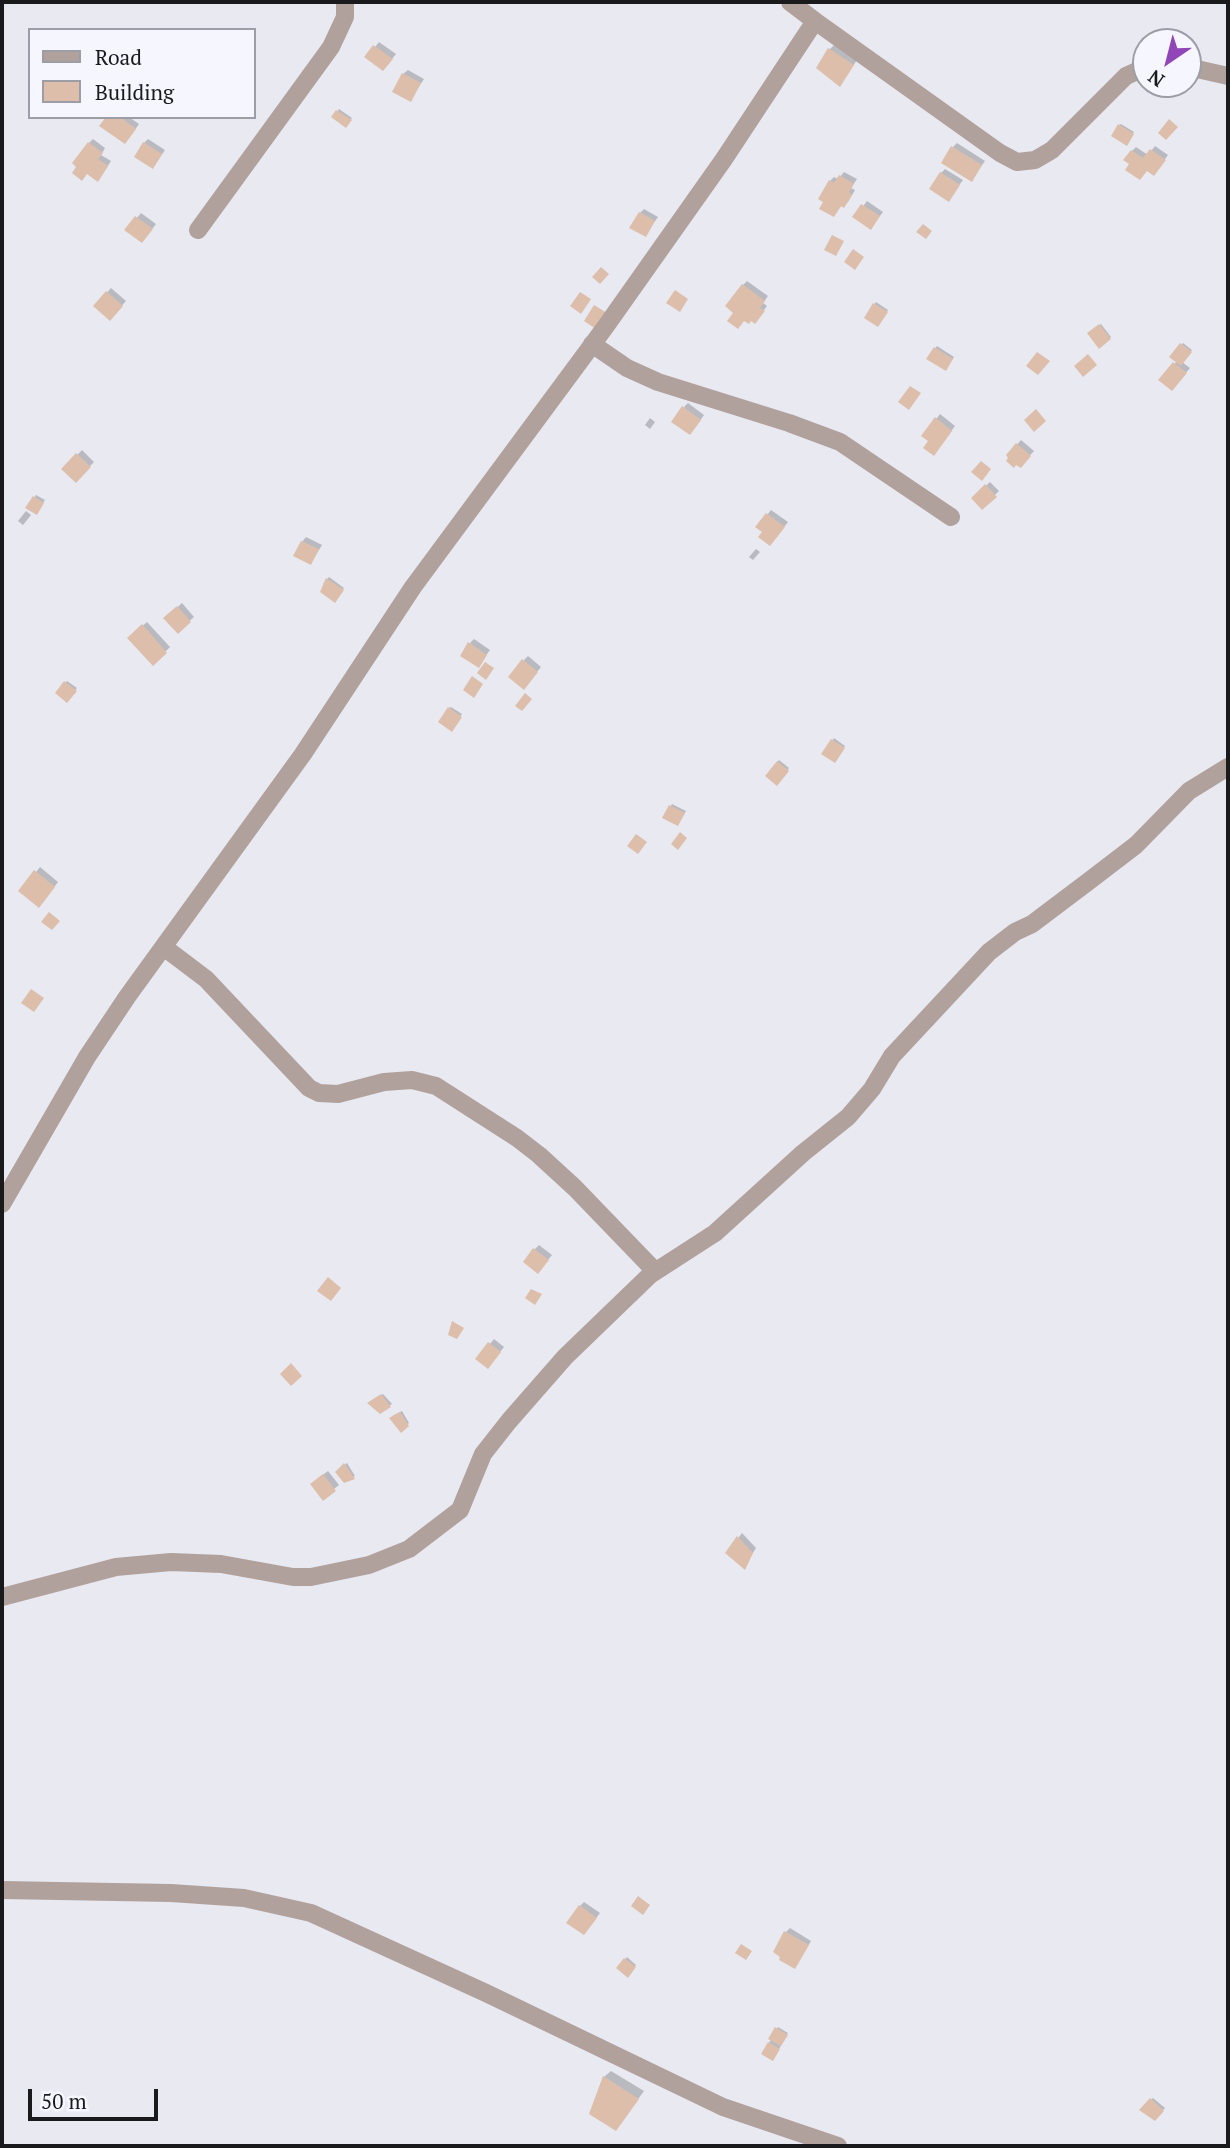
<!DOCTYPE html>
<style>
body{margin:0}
#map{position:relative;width:1230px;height:2148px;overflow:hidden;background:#e8e9f1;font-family:"PT Serif",serif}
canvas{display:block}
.frame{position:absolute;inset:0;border:4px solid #1a1a1d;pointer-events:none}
.legend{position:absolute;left:28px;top:28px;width:228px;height:91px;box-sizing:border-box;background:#f5f6ff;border:2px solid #9d9ea5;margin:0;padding:9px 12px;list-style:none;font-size:21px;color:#1a1a1d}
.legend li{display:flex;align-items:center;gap:14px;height:35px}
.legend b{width:35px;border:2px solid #9d9ea5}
.north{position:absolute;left:1132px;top:28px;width:70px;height:70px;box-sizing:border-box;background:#f5f6ff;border:2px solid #9d9ea5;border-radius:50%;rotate:215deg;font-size:19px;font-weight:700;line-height:28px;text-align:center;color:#1a1a1d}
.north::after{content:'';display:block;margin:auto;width:24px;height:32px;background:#9146b8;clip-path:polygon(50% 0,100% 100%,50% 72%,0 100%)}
.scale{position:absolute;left:28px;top:2089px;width:130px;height:32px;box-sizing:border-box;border:4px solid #1a1a1d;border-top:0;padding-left:9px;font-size:21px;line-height:24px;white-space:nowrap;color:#1a1a1d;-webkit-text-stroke:5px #f5f6ff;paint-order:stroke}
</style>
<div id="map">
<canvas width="1230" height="2148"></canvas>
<div class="frame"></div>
<ul class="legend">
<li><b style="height:9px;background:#b1a19c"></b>Road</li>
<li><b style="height:19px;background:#ddbeab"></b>Building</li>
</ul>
<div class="north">N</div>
<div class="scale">50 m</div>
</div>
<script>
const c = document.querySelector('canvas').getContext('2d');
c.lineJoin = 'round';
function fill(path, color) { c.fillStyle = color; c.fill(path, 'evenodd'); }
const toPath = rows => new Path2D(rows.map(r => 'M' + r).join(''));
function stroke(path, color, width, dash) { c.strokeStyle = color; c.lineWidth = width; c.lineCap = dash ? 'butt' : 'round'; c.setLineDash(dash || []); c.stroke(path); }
fill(toPath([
 [379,42,396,54,387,65,367,57],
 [834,45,857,60,840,85,829,50],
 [408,70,424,79,410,100,403,74],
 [339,109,352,118,346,126,334,117],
 [108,117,129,117,139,124,129,138],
 [1121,124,1134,132,1128,142,1119,125],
 [93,139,105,148,101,155,111,161,102,175,89,143],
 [148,139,165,150,157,162,144,143],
 [957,143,985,161,972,179,953,147],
 [1155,146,1168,155,1158,169,1148,169,1131,163,1132,151,1136,147,1148,155],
 [945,169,963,180,949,199,941,173],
 [844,172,857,179,851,188,855,190,848,202,844,206,842,205,834,215,830,181,834,177,838,179],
 [867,201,883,212,871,228,855,217],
 [644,209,658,217,645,235,640,213],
 [141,213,156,224,146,237,127,230],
 [747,281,768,296,763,303,767,306,759,317,743,285],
 [111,288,126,301,110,319,95,306],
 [876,302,888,310,880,323,866,317],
 [1101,324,1111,337,1099,347,1089,333],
 [1183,343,1192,350,1182,362,1190,368,1176,385,1161,380,1177,361,1172,357],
 [937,346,954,357,947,367,929,358],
 [688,403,704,415,694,429,684,407],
 [940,414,955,426,938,449,924,436],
 [650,418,655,422,650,429,645,425],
 [1021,440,1034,451,1020,466,1008,455],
 [82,450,94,462,76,481,64,469],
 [990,482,999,491,982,508,973,498],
 [36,495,45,500,38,511,28,507],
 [771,510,788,522,774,540,758,527],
 [26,511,31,515,23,525,18,521],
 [306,537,322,545,311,563,302,542],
 [756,549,760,552,753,560,749,557],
 [329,577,344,588,335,600,323,584],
 [182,603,194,617,178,631,166,618],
 [147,622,170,647,153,664,129,638],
 [474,639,490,650,482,661,470,643],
 [528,656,541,667,528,683,524,660],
 [67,681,77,688,67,701,57,693],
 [451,707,462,714,453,728,449,708],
 [834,738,845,746,836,760,823,754],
 [779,760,789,768,777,784,767,776],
 [672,804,686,811,679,823,664,817],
 [40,867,58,882,43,902,21,891],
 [539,1245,552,1255,542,1267,534,1250],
 [494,1339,504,1347,492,1362,478,1358],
 [383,1394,392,1404,380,1412,370,1403],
 [402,1411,409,1423,401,1430,392,1416],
 [347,1463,355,1476,345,1481,337,1472],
 [328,1471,339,1485,323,1498,316,1480],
 [742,1533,756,1548,744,1567,727,1553],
 [584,1902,600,1913,588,1929,580,1906],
 [790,1928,811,1941,795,1967,786,1932],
 [627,1957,636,1965,628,1975,618,1968],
 [778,2027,788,2033,774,2058,769,2043],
 [611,2071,644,2091,616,2129,604,2077],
 [1153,2098,1165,2108,1155,2119,1142,2109]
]), '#0003');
fill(toPath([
 [373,45,393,59,383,71,364,57],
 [828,48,854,65,840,87,816,68],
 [402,73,421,83,411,102,392,92],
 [336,110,352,120,346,128,331,117],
 [106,117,120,117,136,129,125,144,99,126],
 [1169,119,1178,127,1166,140,1158,133],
 [1118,124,1134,134,1127,146,1111,136],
 [88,142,103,153,98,159,108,166,98,182,87,174,82,181,72,173,76,167,72,163],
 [143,142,162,154,153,169,134,157],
 [951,146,982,165,972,182,941,163],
 [1150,149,1166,160,1154,176,1147,171,1140,180,1125,170,1129,164,1123,160,1131,150,1143,158],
 [940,172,960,185,949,202,929,189],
 [839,175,854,184,849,192,852,195,844,208,841,206,834,217,819,209,823,202,818,199,829,180,834,183],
 [861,204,880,216,871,230,852,217],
 [639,212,655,221,646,237,629,228],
 [135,216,153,229,142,243,124,230],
 [923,224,932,231,926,239,916,232],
 [832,235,844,241,836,256,824,250],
 [853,249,864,257,855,270,844,262],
 [601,267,609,274,600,284,592,277],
 [742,284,765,301,760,308,765,311,755,324,751,321,749,324,744,321,738,329,727,321,733,313,725,306],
 [675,290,688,299,680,312,666,303],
 [106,291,123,306,110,321,93,306],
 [580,292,591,299,581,314,570,306],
 [873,303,888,312,878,327,864,318],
 [594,305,607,313,596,329,584,321],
 [1099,324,1111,339,1099,349,1087,333],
 [1180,343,1192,352,1181,366,1169,357],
 [934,347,953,359,946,371,926,359],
 [1037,352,1050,361,1038,375,1026,366],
 [1088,354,1097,365,1083,377,1074,366],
 [1173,362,1187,373,1172,391,1158,380],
 [910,386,921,393,909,410,898,402],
 [682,406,701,420,690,435,671,422],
 [1036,409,1046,421,1034,432,1024,420],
 [935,417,952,431,934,456,923,448,928,441,921,436],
 [1016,443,1031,456,1021,468,1016,465,1014,468,1006,461,1008,458,1006,455],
 [76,453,91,467,76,483,61,469],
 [981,461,991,469,982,481,971,472],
 [985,484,997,497,982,510,971,498],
 [33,496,44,503,37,515,25,508],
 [766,513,785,527,770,546,758,537,762,532,755,527],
 [301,541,319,549,311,565,293,556],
 [326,578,344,590,335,603,320,592],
 [177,606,191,622,178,634,163,618],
 [142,624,167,653,153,666,127,638],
 [468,642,487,655,479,668,460,656],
 [522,659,538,672,524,690,508,677],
 [485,662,494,668,486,680,477,673],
 [472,676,483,684,474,698,463,690],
 [64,681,77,691,67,703,55,693],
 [525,693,532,699,522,711,515,706],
 [448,707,462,717,452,732,438,722],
 [831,739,845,748,835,763,821,754],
 [777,761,789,771,777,786,765,776],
 [669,805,685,813,678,826,662,818],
 [680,832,687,838,678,850,671,844],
 [636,834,647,842,638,854,627,846],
 [34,870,55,887,39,908,18,891],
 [49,912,60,921,52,930,41,922],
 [31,989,44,998,34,1012,21,1003],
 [533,1248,549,1260,538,1274,523,1262],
 [328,1277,341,1288,331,1301,317,1291],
 [531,1289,542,1294,535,1305,525,1298],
 [452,1321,464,1328,457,1339,448,1335],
 [488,1342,501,1352,488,1369,475,1359],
 [291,1363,302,1376,291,1386,280,1374],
 [381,1394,391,1407,380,1414,367,1403],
 [400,1412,409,1426,401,1433,389,1418],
 [344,1463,355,1479,344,1483,335,1472],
 [323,1474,336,1491,323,1501,310,1484],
 [737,1536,753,1553,745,1570,725,1553],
 [638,1896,650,1905,643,1915,631,1906],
 [579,1905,597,1918,584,1935,566,1923],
 [784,1931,809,1945,795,1969,779,1960,780,1957,773,1952],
 [741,1944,752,1951,746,1960,735,1953],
 [624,1958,636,1967,628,1978,616,1968],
 [775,2027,788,2035,781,2046,768,2039],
 [768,2042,780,2049,773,2061,761,2054],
 [603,2076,639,2099,616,2131,589,2114],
 [1150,2098,1164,2111,1155,2121,1139,2110]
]), '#ddbeab');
stroke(toPath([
 [815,21,1000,153,1017,162,1035,160,1052,150,1126,76,1146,67],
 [1188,67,1228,76],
 [198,230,331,47,345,17,345,2],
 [592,344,627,368,658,382,789,423,840,442,951,517],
 [165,948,206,979,309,1088,319,1093,338,1094,384,1082,412,1080,436,1086,517,1138,539,1155,575,1188,655,1271],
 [2,1204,87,1057,127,997,303,754,413,587,606,326,724,159,815,21,790,2],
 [2,1597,116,1567,171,1562,221,1564,293,1577,311,1577,369,1565,409,1549,460,1510,483,1454,509,1421,565,1357,650,1275,715,1233,803,1153,848,1117,872,1089,892,1056,989,952,1015,932,1032,924,1089,881,1136,845,1189,791,1228,767],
 [2,1890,171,1893,244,1898,311,1913,486,1993,723,2107,838,2146]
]), '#b1a19c', 18);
</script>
